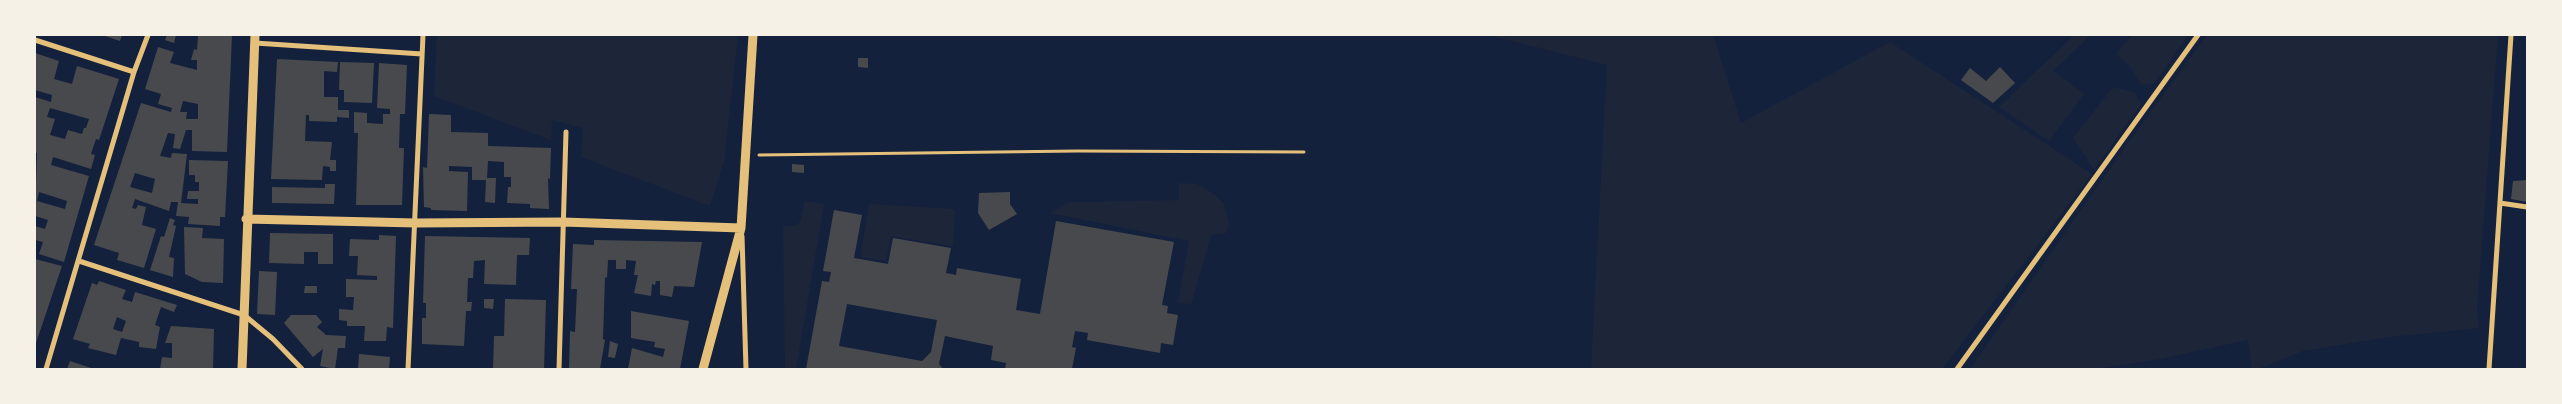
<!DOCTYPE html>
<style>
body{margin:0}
#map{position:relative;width:2562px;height:404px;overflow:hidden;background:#14213d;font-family:"DM Sans",sans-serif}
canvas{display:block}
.frame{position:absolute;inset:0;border:36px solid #f6f1e7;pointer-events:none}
</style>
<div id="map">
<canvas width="2562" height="404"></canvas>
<div class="frame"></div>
</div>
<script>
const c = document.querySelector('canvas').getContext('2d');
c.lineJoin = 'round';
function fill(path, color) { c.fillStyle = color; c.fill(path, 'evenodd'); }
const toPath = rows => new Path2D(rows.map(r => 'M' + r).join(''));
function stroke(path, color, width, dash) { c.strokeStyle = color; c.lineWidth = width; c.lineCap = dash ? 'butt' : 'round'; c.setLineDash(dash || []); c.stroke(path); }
fill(toPath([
 [437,35,738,35,724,161,710,206,581,157,583,128,552,120,551,140,434,96],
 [1488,35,1713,35,1741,123,1890,42,2092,174,1942,369,1591,369,1607,65],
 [2074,35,2091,35,2053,71,2084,94,2049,141,1999,107],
 [2132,35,2188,35,2154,84,2141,85,2129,65,2116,54],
 [2207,35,2498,35,2477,308,2479,328,2389,337,2303,351,2258,369,2252,369,2248,340,2160,359,2096,369,1970,369,2128,143],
 [2113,87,2135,93,2141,104,2094,170,2073,138],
 [1179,183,1197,184,1214,194,1224,204,1229,222,1226,233,1211,235,1191,305,1178,302,1189,241,1050,213,1070,202,1179,200],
 [805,201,824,204,796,369,785,369,783,226,794,226,800,222],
 [869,204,955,209,953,246,891,236,886,261,860,257]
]), '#1d2539');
fill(toPath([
 [102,35,122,35,120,41],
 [167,35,176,35,174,43,165,40],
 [198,35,232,35,227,152,192,151,192,130,186,130,180,149,173,148,175,134,168,133,160,156,171,158,172,153,187,154,181,203,198,204,198,199,187,199,188,191,199,191,199,182,195,182,195,175,189,175,189,160,228,161,225,217,220,217,220,226,188,224,189,217,176,216,178,202,171,202,169,211,135,199,132,208,136,209,138,205,146,207,142,225,156,229,144,268,117,260,119,253,94,245,141,103,171,112,172,108,158,104,161,94,145,89,158,47,174,52,170,63,197,70,197,60,191,60,194,49,197,50],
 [183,101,198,104,198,119,186,119,187,112,180,112],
 [135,173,155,179,152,193,130,187],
 [35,53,59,61,54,79,72,84,77,66,119,79,99,140,96,139,91,154,95,155,91,169,53,157,51,165,89,176,64,262,39,254,43,242,35,240,35,226,45,229,48,220,35,216,37,153,35,152,35,97,51,102,52,95,35,90],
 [50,108,89,119,86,128,84,128,82,134,68,130,65,139,50,135,55,119,47,117],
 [39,192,67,201,65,209,37,201],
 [858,58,868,58,868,68,858,67],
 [277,59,338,62,337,72,324,71,324,97,338,97,338,110,349,110,349,118,337,117,337,122,309,121,309,115,306,115,305,141,332,142,330,160,336,160,336,171,330,171,330,167,323,166,322,180,271,179],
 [340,62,374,63,372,103,344,102,344,90,339,90],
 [379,63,407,65,405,114,400,114,399,148,404,148,402,205,356,205,358,133,354,133,354,112,367,113,367,123,383,124,383,114,390,114,390,109,377,108],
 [2000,67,2015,83,1993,103,1961,80,1970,68,1986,81],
 [429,114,451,115,451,132,488,133,488,146,551,148,550,179,548,178,549,209,530,208,530,204,507,203,508,187,511,187,511,177,504,177,504,162,488,161,487,178,496,178,495,203,485,202,486,180,472,180,472,167,449,166,449,171,468,172,467,211,431,210,431,208,424,207,423,167,427,168],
 [792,164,804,165,804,173,792,172],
 [2527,180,2527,202,2511,199,2513,181],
 [325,184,335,184,334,204,272,203,272,187,325,188],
 [1010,192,1010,204,1017,214,989,230,978,213,979,193],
 [834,210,862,215,854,258,888,264,893,238,951,248,946,273,956,275,957,268,1021,279,1016,310,1040,314,1056,221,1174,242,1162,305,1168,306,1167,313,1178,315,1173,345,1161,343,1160,353,1087,340,1088,333,1075,331,1072,347,1076,348,1072,369,1005,369,1006,363,991,360,993,346,945,336,939,364,943,369,806,369,822,281,829,282,831,272,823,271],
 [847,304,937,320,931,352,922,361,839,346],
 [170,218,175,220,173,225,176,226,169,257,174,258,173,277,150,270,161,236,164,237],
 [184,227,203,228,202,238,224,239,223,283,202,282,185,274],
 [270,233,333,234,333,264,318,264,318,252,304,252,304,264,269,263],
 [379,235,396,236,393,328,387,327,386,341,364,341,365,326,347,326,347,321,339,320,339,309,353,310,354,297,346,297,346,279,377,280,377,276,357,275,358,256,349,256,350,239,379,240],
 [425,236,530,238,529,255,517,255,516,285,484,284,485,260,474,261,473,278,468,278,467,302,472,302,471,311,466,311,464,346,422,344,422,318,426,318,426,303,423,303],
 [594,240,702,242,694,287,674,286,672,297,660,295,660,281,656,281,655,285,652,284,651,296,634,293,638,275,634,275,636,261,626,260,626,269,616,269,616,260,608,260,607,278,605,277,603,339,605,340,600,369,569,369,570,331,575,332,577,289,571,289,573,244,594,245],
 [35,259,62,266,35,346],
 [259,271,277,272,275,315,257,314],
 [99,281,126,290,122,299,132,302,135,292,177,305,174,312,161,307,155,325,160,327,156,349,139,347,139,342,121,338,116,355,88,348,90,344,73,339,92,283,97,285],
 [117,317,126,321,122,332,113,329],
 [305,286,317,286,317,293,304,293],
 [484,299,494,299,493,309,484,308],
 [505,299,546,300,544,369,493,369,494,336,504,336],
 [631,311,689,321,680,369,628,369,632,348,663,357,665,349,654,347,655,342,631,338],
 [291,315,316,315,322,322,317,327,326,335,346,336,345,348,338,348,335,369,320,366,323,349,313,357,284,323],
 [171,326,214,329,213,369,160,369,162,357,172,358,172,343,165,343],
 [610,341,618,344,615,358,608,357],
 [359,354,390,357,389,369,358,369],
 [70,361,94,369,67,369]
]), '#48494c');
stroke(toPath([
 [759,155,1077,151,1304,152]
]), '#e5c07b', 3);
stroke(toPath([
 [35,40,134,72],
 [255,43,422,54],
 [2500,203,2527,207],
 [742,236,746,369],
 [79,261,244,315,273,339,302,369],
 [46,369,134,72,148,35],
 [408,369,423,35],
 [559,369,566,132],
 [1957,369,2198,35],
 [2489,369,2511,35]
]), '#e5c07b', 5);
stroke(toPath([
 [246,219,416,223,563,222,741,228],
 [242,369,255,35],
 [703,369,741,228,753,35]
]), '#e5c07b', 9);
</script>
